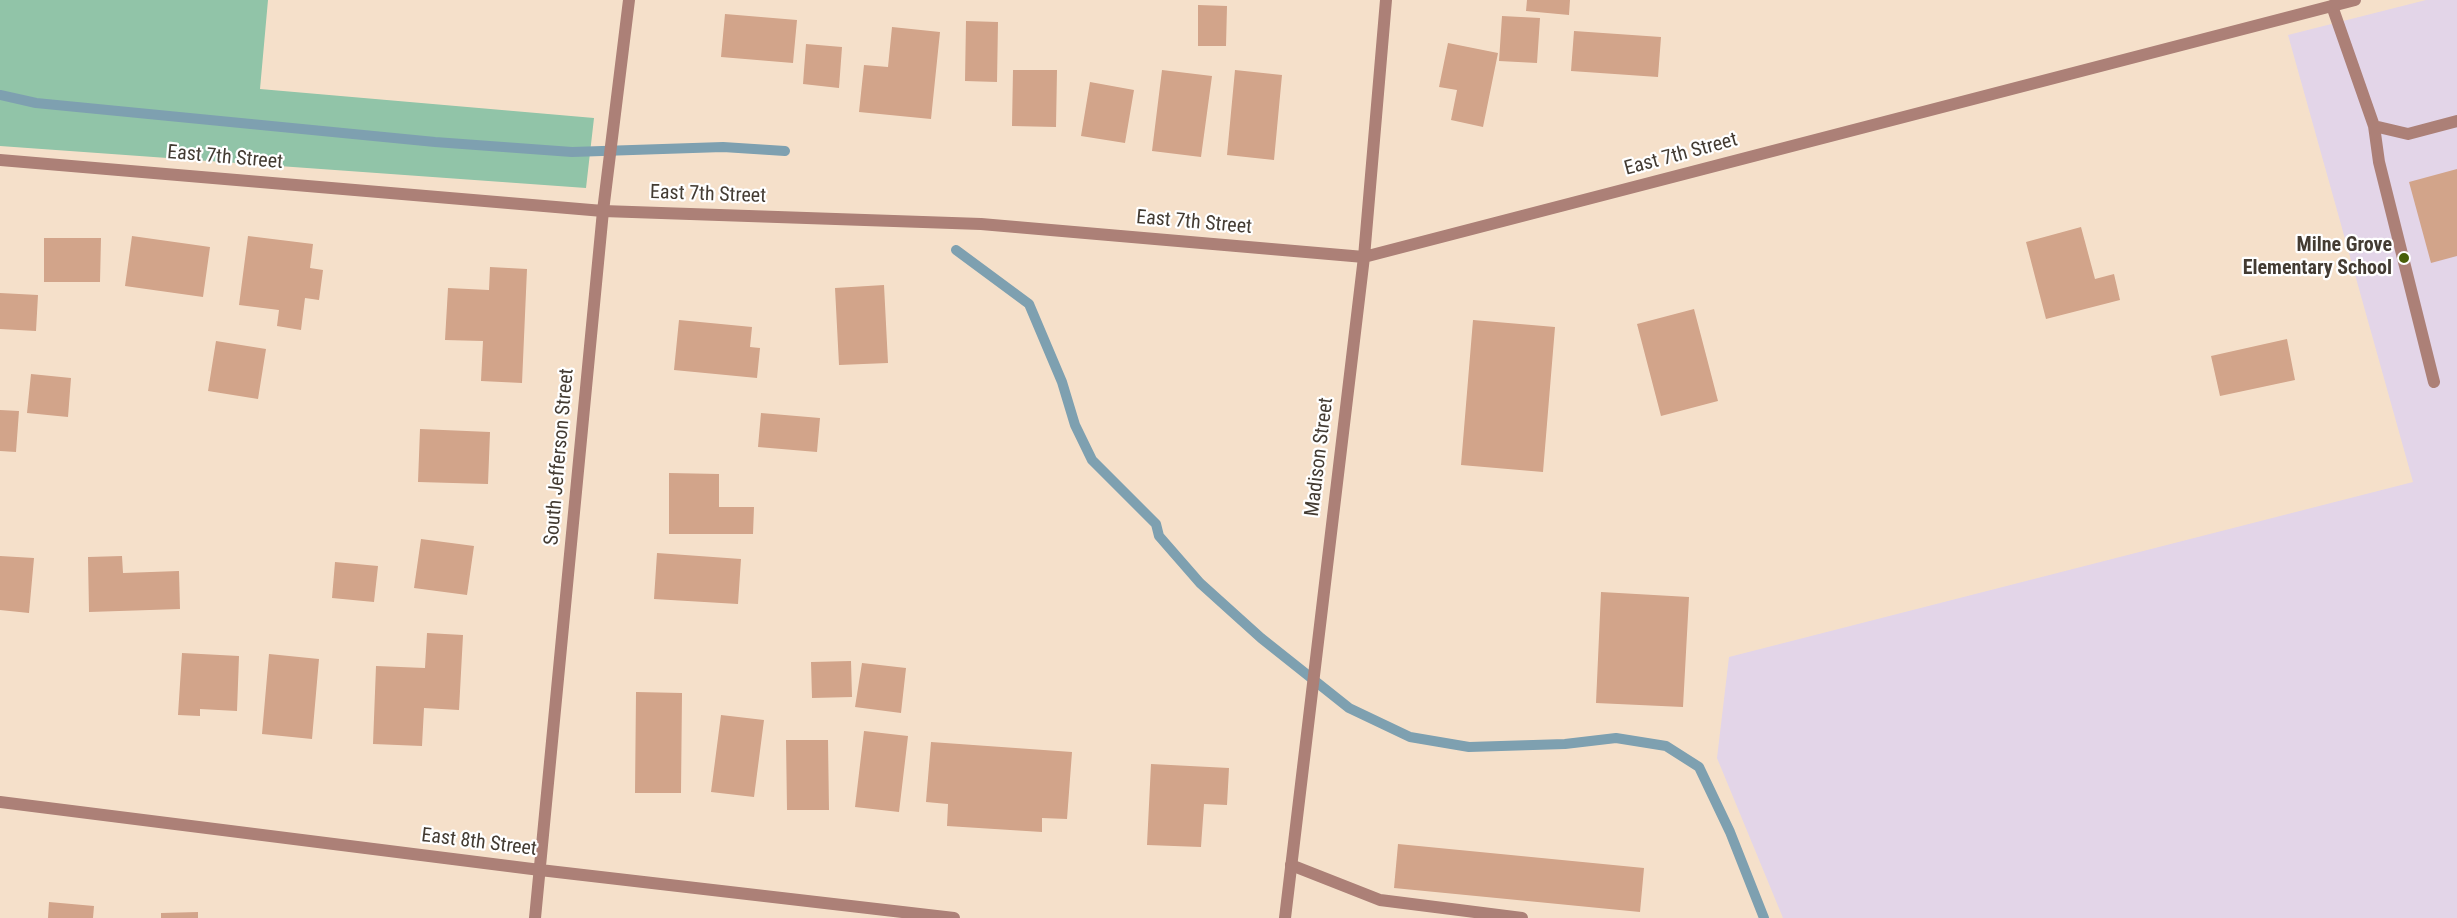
<!DOCTYPE html>
<style>
body{margin:0}
canvas{display:block;background:#f5e0ca}
</style>
<canvas width="2457" height="918"></canvas>
<script>
const c = document.querySelector('canvas').getContext('2d');
c.lineJoin = 'round';
function fill(path, color) { c.fillStyle = color; c.fill(path, 'evenodd'); }
const toPath = rows => new Path2D(rows.map(r => 'M' + r).join(''));
function stroke(path, color, width, dash) { c.strokeStyle = color; c.lineWidth = width; c.lineCap = dash ? 'butt' : 'round'; c.setLineDash(dash || []); c.stroke(path); }
function label(font, color, halo, rows, align = 'center') {
  c.font = font + ' "Roboto Condensed",sans-serif'; c.lineWidth = 4.5; c.setLineDash([]); c.textBaseline = 'middle'; c.strokeStyle = halo; c.fillStyle = color; for (const [text, x, y, turn = 0] of rows) {
    c.save(); c.translate(x, y); c.rotate((+turn || 0) * Math.PI / 180); c.textAlign = isNaN(turn) ? turn : align; if (halo) c.strokeText(text, 0, 0); c.fillText(text, 0, 0); c.restore();
  }
}
fill(toPath([
 [2426,0,2457,0,2457,918,1783,918,1717,758,1729,657,2413,482,2288,35]
]), '#e3d5e8');
fill(toPath([
 [0,0,268,0,260,89,594,118,586,188,0,146]
]), '#91c4a8');
stroke(toPath([
 [0,95,36,103,435,142,572,152,723,147,785,151],
 [956,250,1029,304,1062,382,1075,425,1092,460,1156,524,1159,536,1200,583,1261,638,1349,708,1410,737,1469,747,1565,744,1616,738,1666,746,1699,767,1730,832,1764,918]
]), '#7ea0b0', 10);
fill(toPath([
 [1527,0,1570,0,1569,15,1526,11],
 [1198,5,1227,6,1226,46,1198,46],
 [725,14,797,20,793,63,721,57],
 [1502,16,1540,18,1537,63,1499,61],
 [966,21,998,22,997,82,965,81],
 [892,27,940,32,931,119,859,112,864,65,888,67],
 [1574,31,1661,37,1658,77,1571,71],
 [1448,43,1498,53,1483,127,1451,120,1457,90,1439,87],
 [806,44,842,47,839,88,803,84],
 [1013,70,1057,70,1056,127,1012,126],
 [1162,70,1212,76,1201,157,1152,151],
 [1235,70,1282,75,1274,160,1227,155],
 [1090,82,1134,90,1125,143,1081,136],
 [2457,169,2457,256,2431,263,2409,182],
 [2081,227,2095,279,2114,274,2120,300,2046,319,2026,242],
 [132,236,210,247,203,297,125,286],
 [248,236,313,244,310,268,323,270,319,300,305,298,301,330,277,326,279,310,239,305],
 [44,238,101,238,100,282,44,282],
 [490,267,527,269,522,383,481,381,483,341,445,340,448,288,489,290],
 [884,285,888,363,839,365,835,288],
 [0,293,38,295,36,331,0,329],
 [1694,309,1718,401,1661,416,1637,324],
 [679,320,752,327,750,347,760,348,757,378,674,370],
 [1473,320,1555,327,1543,472,1461,465],
 [2287,339,2295,380,2220,396,2211,356],
 [216,341,266,349,258,399,208,391],
 [31,374,71,378,68,417,27,413],
 [0,410,19,411,16,452,0,451],
 [761,413,820,418,817,452,758,447],
 [420,429,490,432,488,484,418,482],
 [669,473,719,474,719,507,754,507,753,534,669,534],
 [421,539,474,546,467,595,414,588],
 [657,553,741,559,738,604,654,599],
 [0,556,34,558,29,613,0,610],
 [122,556,123,573,179,571,180,609,89,612,88,557],
 [335,562,378,566,374,602,332,598],
 [1601,592,1689,597,1683,707,1596,703],
 [427,633,463,635,459,710,424,708,422,746,373,744,376,666,425,668],
 [182,653,239,656,237,711,200,709,200,716,178,715],
 [269,654,319,659,312,739,262,734],
 [851,661,852,697,812,698,811,662],
 [862,663,906,668,901,713,855,707],
 [636,692,682,693,681,793,635,793],
 [721,715,764,720,754,797,711,792],
 [864,731,908,736,899,812,855,807],
 [786,740,828,740,829,810,787,810],
 [931,742,1072,752,1067,819,1042,818,1042,832,947,826,948,804,926,802],
 [1151,764,1229,768,1227,805,1204,804,1201,847,1147,845],
 [1398,844,1644,868,1640,912,1394,888],
 [49,902,94,906,93,918,48,918],
 [198,912,198,918,161,918,161,913]
]), '#d2a48a');
stroke(toPath([
 [2332,6,2374,126,2408,134,2457,121],
 [2374,126,2379,162,2434,382],
 [1291,865,1380,900,1522,918]
]), '#ac8077', 12);
stroke(toPath([
 [0,160,603,211,981,224,1364,257,2355,0],
 [0,802,540,870,954,918],
 [535,918,603,211,629,0],
 [1285,918,1364,257,1386,0]
]), '#ac8077', 12);
for (const [x, y, r, color] of [
 [2404,258,6,"#485f09"]
]) { const dot = new Path2D(); dot.arc(x, y, r, 0, 2 * Math.PI); c.fillStyle = color; c.fill(dot); stroke(dot, '#fff', 2); }
label('20px', '#433b32', '#fff', [
 ["East 7th Street",1681,155,-15],
 ["East 7th Street",225,158,5],
 ["East 7th Street",708,195,2],
 ["East 7th Street",1194,223,5],
 ["South Jefferson Street",560,457,-85],
 ["Madison Street",1320,457,-83],
 ["East 8th Street",479,843,7]
]);
label('bold 20px', '#433b32', '#fff', [
 ["Milne Grove",2392,246],
 ["Elementary School",2392,269]
], 'right');
</script>
